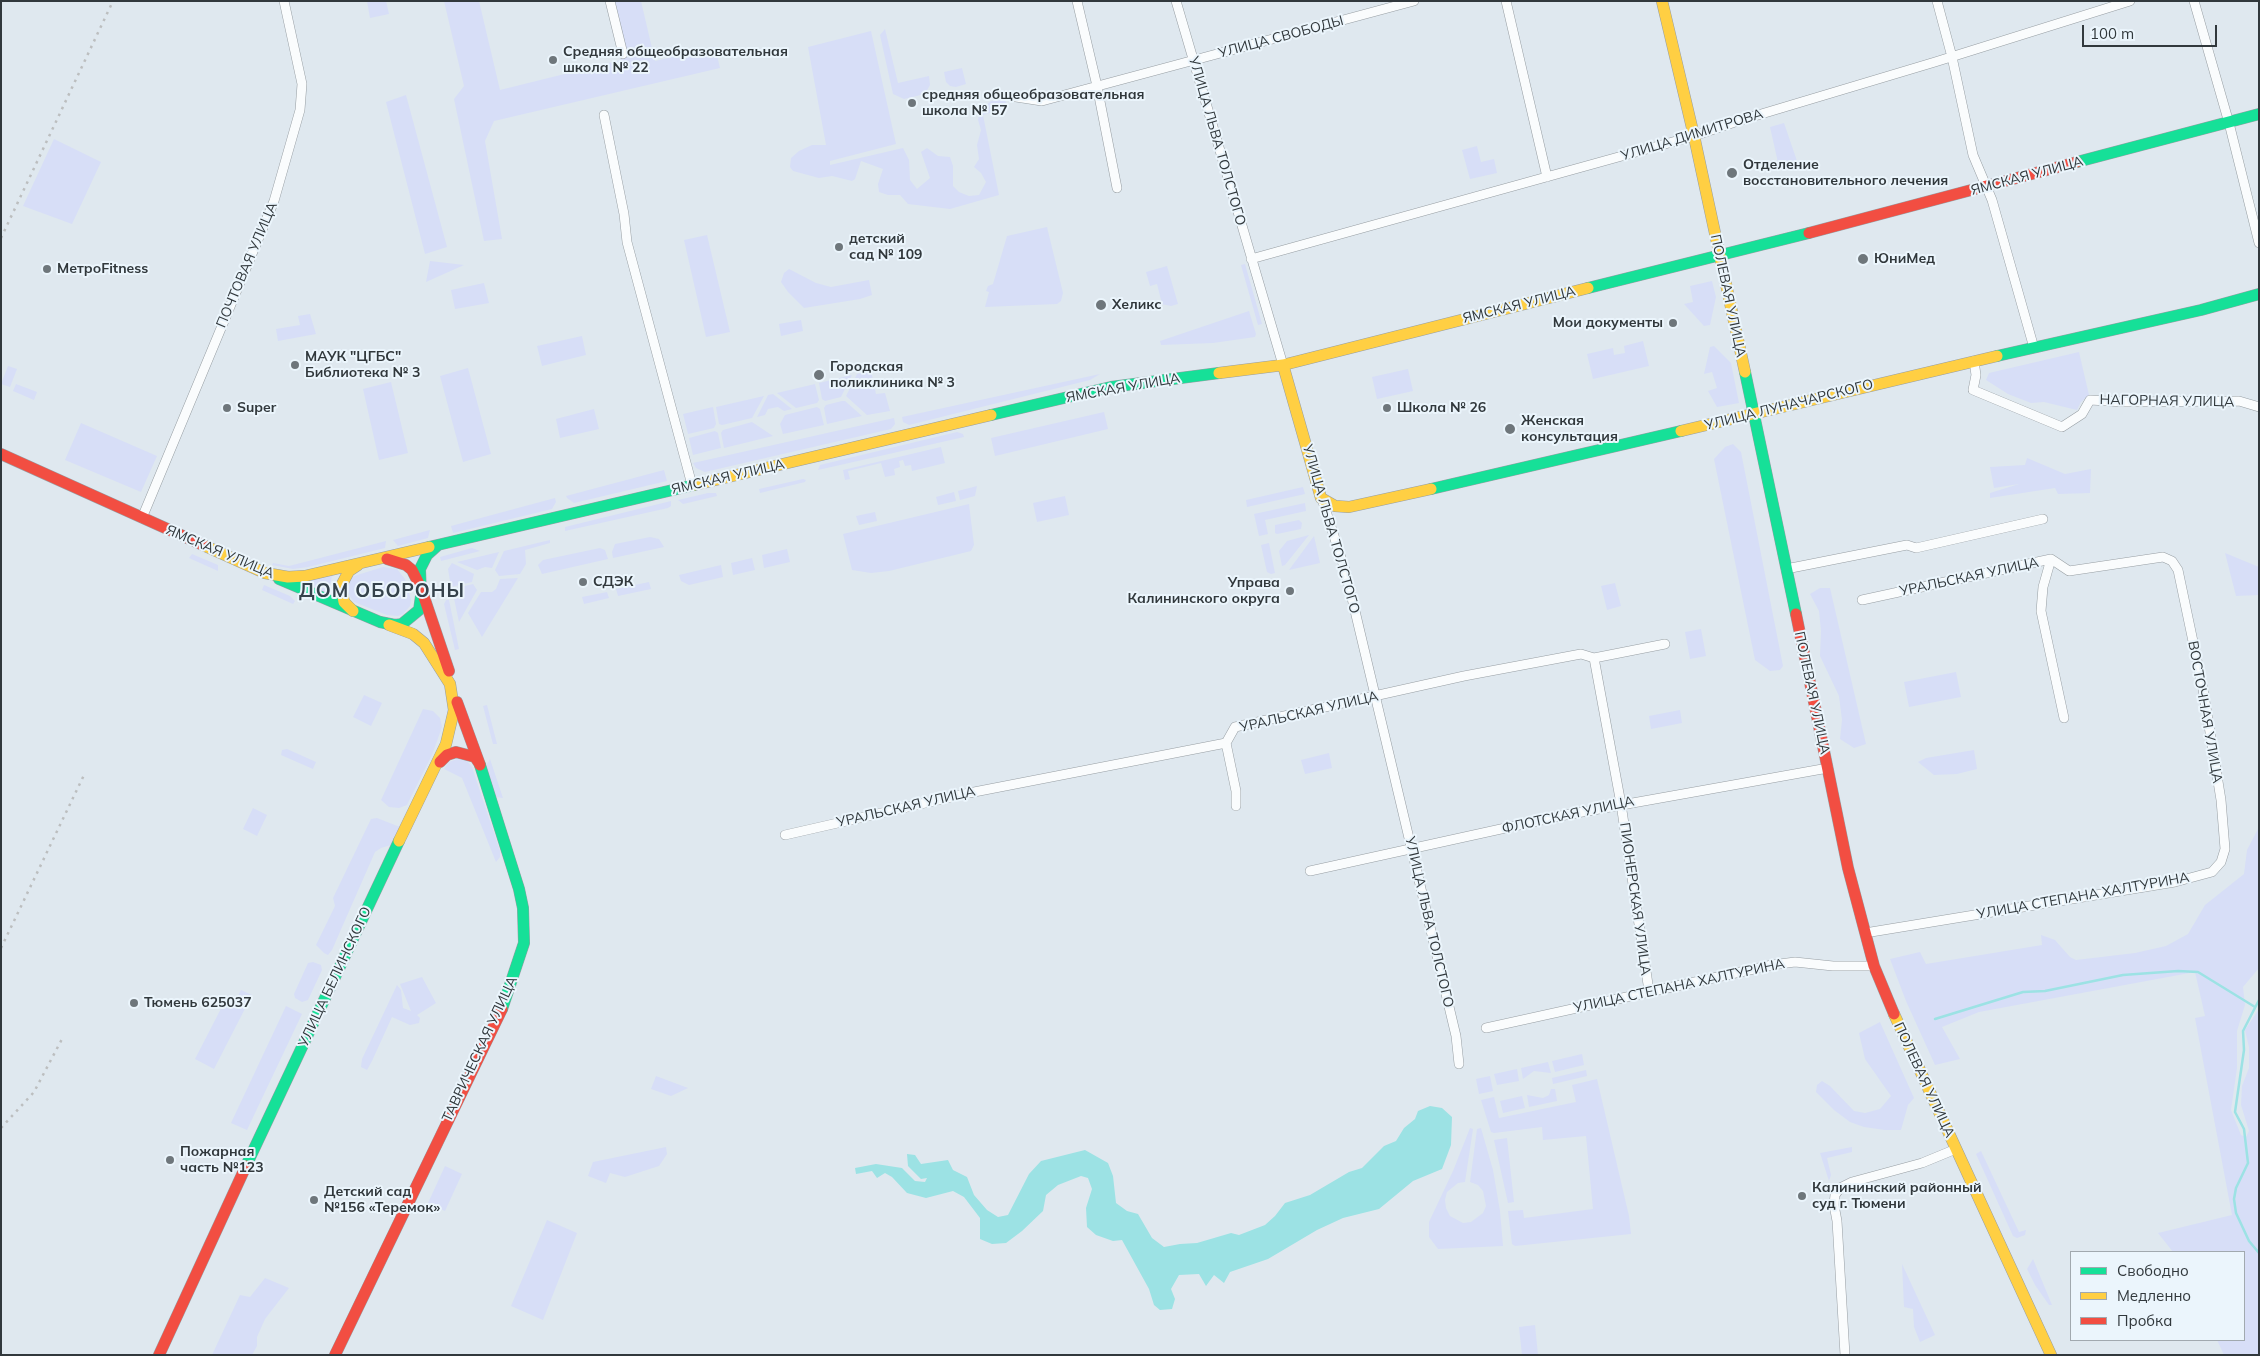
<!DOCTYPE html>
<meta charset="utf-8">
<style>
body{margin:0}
#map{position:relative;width:2260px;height:1356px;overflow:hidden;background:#dfe8ef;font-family:Mulish,sans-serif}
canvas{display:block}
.frame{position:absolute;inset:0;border:2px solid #31383c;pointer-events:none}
.legend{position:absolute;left:2070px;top:1251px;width:175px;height:90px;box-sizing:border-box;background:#ebf5fc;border:1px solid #a1a9af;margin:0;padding:6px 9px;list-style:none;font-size:15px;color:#31383c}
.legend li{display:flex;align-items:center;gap:10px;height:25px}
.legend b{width:25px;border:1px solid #a1a9af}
.scale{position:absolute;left:2082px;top:25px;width:135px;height:22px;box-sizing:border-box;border:2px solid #31383c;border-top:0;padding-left:6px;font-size:15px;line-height:18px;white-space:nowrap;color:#31383c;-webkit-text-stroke:4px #ebf5fc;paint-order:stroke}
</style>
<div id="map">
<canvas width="2260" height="1356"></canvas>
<div class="frame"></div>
<ul class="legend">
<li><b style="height:6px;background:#16e098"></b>Свободно</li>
<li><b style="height:6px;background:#ffcf43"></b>Медленно</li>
<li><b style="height:6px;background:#f24e42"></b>Пробка</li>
</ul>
<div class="scale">100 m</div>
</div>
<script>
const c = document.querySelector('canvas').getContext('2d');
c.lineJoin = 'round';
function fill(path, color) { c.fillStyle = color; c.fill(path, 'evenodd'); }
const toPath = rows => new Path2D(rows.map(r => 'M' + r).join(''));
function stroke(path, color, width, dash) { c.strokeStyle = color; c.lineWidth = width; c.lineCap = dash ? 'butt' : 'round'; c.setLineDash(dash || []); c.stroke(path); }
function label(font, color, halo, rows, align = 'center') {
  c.font = font + ' Mulish,sans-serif'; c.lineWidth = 4; c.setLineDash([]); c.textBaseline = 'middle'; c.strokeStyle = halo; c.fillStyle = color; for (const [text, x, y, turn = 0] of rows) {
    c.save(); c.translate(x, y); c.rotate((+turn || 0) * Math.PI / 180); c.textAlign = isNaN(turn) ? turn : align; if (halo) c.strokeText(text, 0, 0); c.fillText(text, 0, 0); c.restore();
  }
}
fill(toPath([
 [367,1,386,1,389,14,370,18],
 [444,1,479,1,500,90,621,60,607,1,641,1,655,61,715,47,720,68,494,121,485,141,502,239,484,241,454,99,464,86],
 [885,29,898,83,929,76,930,85,925,94,904,99,893,94,880,35],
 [871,31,896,144,830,161,830,165,903,148,909,160,910,180,917,189,930,178,921,152,927,148,938,156,950,157,953,166,953,186,959,192,969,196,979,195,986,182,981,173,974,167,979,159,977,145,981,130,978,120,980,110,991,101,1005,99,1007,107,983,115,999,195,950,209,908,204,900,195,888,195,879,192,878,184,883,169,861,161,855,179,852,181,832,176,819,178,793,171,790,167,791,158,799,151,812,145,826,145,808,47],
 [962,68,966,84,956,87,950,86,946,82,944,72],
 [406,95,447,247,425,254,386,102],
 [1784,123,1798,164,1779,167,1770,127],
 [54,139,101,162,72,224,23,206],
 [1477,146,1481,162,1494,159,1497,173,1470,179,1462,150],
 [1047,227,1063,293,1061,301,1057,304,985,307,989,292,986,291,988,286,993,284,1007,236],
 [707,235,730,332,706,337,684,240],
 [430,261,464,265,426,282],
 [1245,264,1262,324,1258,325,1241,265],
 [1167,266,1178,304,1171,306,1156,303,1161,300,1157,284,1150,286,1146,272],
 [789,269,816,283,831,287,869,280,872,295,860,299,804,308,788,292,781,282,784,273],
 [1712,281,1716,297,1710,325,1704,326,1684,304,1693,302,1690,286],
 [484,283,489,303,455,309,451,290],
 [1249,311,1256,334,1255,337,1213,343,1161,345,1160,341],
 [310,314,316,334,278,341,276,329,300,325,298,316],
 [801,320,803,331,781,336,779,324],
 [582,336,586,355,542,366,537,346],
 [1643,341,1649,366,1593,379,1587,354,1613,348,1614,355,1625,353,1624,346],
 [1714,346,1731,363,1739,403,1717,407,1708,391,1717,388,1712,372,1704,374,1710,347],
 [2079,352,2089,395,2081,402,2077,410,2044,402,2031,403,2008,394,1986,380,1989,373],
 [8,366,17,369,10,387,1,384],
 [468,368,491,454,463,462,440,376],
 [1408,369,1413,391,1377,399,1372,377],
 [871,371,876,394,885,393,890,411,867,415,846,396,857,374],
 [1100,374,1090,380,909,425,903,422,902,417],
 [852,375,841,397,825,401,822,399,819,383],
 [391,382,408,453,379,460,363,389],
 [16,384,37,392,34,400,13,391],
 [815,384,819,400,817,403,796,408,777,393],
 [773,394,792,409,784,411,778,407,768,409,765,415,757,417,768,395],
 [764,396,752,418,722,425,719,424,716,407],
 [842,401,845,401,862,416,827,424,824,408,826,405],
 [713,407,716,424,714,428,688,434,683,414],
 [817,407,820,409,824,425,783,434,780,424,785,415],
 [594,409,599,429,560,438,556,419],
 [1104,412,1108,429,995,456,991,438],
 [894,418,895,424,891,429,705,472,696,468,693,463],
 [752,422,773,436,724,448,721,433,723,430],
 [81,423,157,456,141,492,65,460],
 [715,431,718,433,721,448,693,455,689,438],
 [957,432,963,434,964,437,818,470,820,465],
 [1733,444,1741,452,1783,666,1780,670,1770,671,1755,660,1714,459,1725,447],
 [941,447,945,463,912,471,911,465,905,466,903,460,899,461,900,467,894,469,895,475,885,477,881,463,848,471,850,479,845,480,843,470],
 [2027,458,2065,474,2091,469,2090,493,2058,494,2055,488,1990,498,1990,493,2019,484,1994,488,1990,467,2025,465],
 [664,470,667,481,574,503,567,498,566,496],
 [803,479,806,480,805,482,760,493,759,489],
 [977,486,975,496,960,500,958,491],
 [1303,487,1305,494,1247,507,1246,500],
 [954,492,956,501,938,505,936,497],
 [708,493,716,493,717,496,683,504,678,500],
 [1065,496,1069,515,1037,522,1033,503],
 [555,498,556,502,552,509,453,533,451,526],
 [671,501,671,506,668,508,565,531,565,527],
 [1305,503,1306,511,1265,520,1268,534,1259,536,1254,514],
 [969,504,974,545,971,551,889,571,871,573,852,570,843,534],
 [875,512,877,521,859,525,856,516],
 [1299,520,1302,523,1301,529,1277,534,1275,533,1275,525],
 [430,530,428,538,398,546,393,540],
 [1309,535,1285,565,1282,566,1279,551,1287,541],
 [1314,536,1320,563,1289,570],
 [650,537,659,539,664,547,613,558,612,552,615,544],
 [550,540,550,543,525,550,526,564,520,574,499,576,495,570,504,551],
 [386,541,385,548,308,567,293,569,272,565,273,563,289,566],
 [1269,543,1275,573,1271,574,1267,572,1261,545],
 [472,548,480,551,441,561,440,557],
 [600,548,605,550,608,559,542,574,538,565,543,560],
 [787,549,790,562,764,568,762,555],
 [499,552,492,568,485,567,477,570,457,562],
 [2225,553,2259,567,2259,595,2236,596],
 [192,554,218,565,218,571,189,558],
 [752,558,755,570,733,575,731,563],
 [452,563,474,574,472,582,451,587,448,569],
 [721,565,723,577,689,585,681,581,679,575],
 [383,567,397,569,405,579,411,600,410,606,403,614,398,616,387,615,354,602,347,592,349,580,354,576],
 [332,576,329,590,331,597,296,579],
 [518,578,482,637,468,613,481,592,492,592,496,589,500,579],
 [649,582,651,589,618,596,616,589],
 [1615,583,1621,606,1607,610,1601,586],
 [473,584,477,590,459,622,452,589],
 [264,585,290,596,295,601,293,604,262,590],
 [1820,588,1830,588,1866,744,1854,748,1840,739,1842,720,1839,696,1820,656,1821,631,1819,611,1810,594],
 [607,592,609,598,584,604,582,597],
 [446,600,449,600,459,649,455,650,444,604],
 [1701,629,1706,656,1690,659,1685,632],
 [1956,672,1961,697,1909,707,1904,682],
 [364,695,382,703,371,726,353,717],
 [487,705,497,744,493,744,483,706],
 [423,709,433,711,440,718,442,727,432,755,407,805,399,808,389,807,381,800],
 [1680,710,1682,723,1651,729,1649,716],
 [287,749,316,762,313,769,281,755,282,750],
 [1974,750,1977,769,1957,774,1934,775,1918,762,1926,758],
 [1329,753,1332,768,1305,774,1301,760],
 [457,759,467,761,472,767,500,851,500,857,496,862,462,778,444,769,449,762],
 [490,759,503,798,496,797,486,766],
 [253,808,267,815,257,836,243,829],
 [377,818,400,827,391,845,381,848,375,852,332,950,328,955,324,953,316,945,335,906,333,898,371,819],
 [2259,827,2259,968,2243,987,2245,1005,2237,1031,2237,1068,2231,1110,2241,1135,2246,1137,2249,1131,2241,1105,2242,1086,2249,1068,2249,1047,2245,1030,2259,1009,2259,1355,2224,1355,2217,1340,2244,1340,2244,1252,2173,1252,2158,1233,2232,1215,2195,1018,2205,1016,2195,972,1979,1012,1942,1027,1960,1059,1935,1065,1906,1001,1890,959,1920,952,1926,964,2042,945,2041,935,2055,940,2070,957,2076,960,2135,953,2166,946,2188,934,2205,905,2244,874,2247,850],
 [313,962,321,965,322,970,308,1000,302,1002,295,998,294,994,308,963],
 [422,977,436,1003,417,1015,420,1018,419,1023,410,1025,392,1017,372,1061,367,1070,361,1067,362,1059,397,985,401,990,403,1008,411,1011,400,984],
 [241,990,252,995,214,1069,195,1059,228,995,236,1000],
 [286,1006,302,1014,247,1130,231,1123],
 [1880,1022,1914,1098,1908,1105,1901,1130,1885,1130,1864,1127,1850,1122,1834,1110,1816,1092,1817,1085,1822,1081,1830,1086,1854,1111,1865,1113,1880,1109,1891,1096,1865,1059,1859,1033],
 [1582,1054,1584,1065,1555,1072,1552,1061],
 [1548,1062,1551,1073,1534,1071,1523,1079,1521,1068],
 [1517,1069,1519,1081,1497,1085,1494,1074],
 [1586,1070,1587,1076,1553,1084,1552,1078],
 [656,1076,688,1088,671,1096,651,1089],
 [1490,1076,1493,1091,1479,1094,1476,1079],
 [1597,1079,1629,1216,1631,1234,1515,1246,1512,1244,1508,1211,1523,1210,1524,1218,1593,1209,1586,1136,1543,1140,1542,1127,1494,1133,1491,1132,1481,1100,1494,1097,1499,1118,1576,1102,1572,1085],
 [1551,1089,1555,1089,1557,1101,1529,1107,1527,1095,1543,1098,1549,1095],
 [1522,1096,1525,1108,1503,1113,1500,1101],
 [1470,1128,1473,1129,1465,1182,1458,1183,1447,1192,1445,1200,1446,1208,1450,1216,1463,1223,1471,1222,1483,1213,1486,1206,1483,1191,1478,1185,1470,1182,1477,1129,1481,1128,1493,1170,1500,1211,1503,1246,1438,1249,1429,1237,1429,1222,1453,1171],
 [1507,1138,1514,1202,1508,1203,1494,1140],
 [666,1147,667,1154,659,1166,625,1177,610,1173,606,1183,588,1176,593,1162],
 [1852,1147,1852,1152,1827,1158,1831,1175,1829,1181,1820,1153],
 [1981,1151,2019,1232,2026,1230,2025,1235,2017,1238,2013,1236,1976,1154],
 [445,1166,462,1174,445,1211,428,1203],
 [547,1220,577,1233,543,1320,511,1306],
 [2033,1259,2052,1305,2049,1305,2035,1285,2027,1269],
 [1902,1264,1935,1335,1920,1342,1914,1327,1913,1309,1904,1307],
 [265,1278,289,1288,265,1319,257,1337,257,1346,252,1355,212,1355,240,1295,250,1297],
 [1535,1325,1538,1355,1522,1355,1519,1327]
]), '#d7def7');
fill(toPath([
 [1430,1106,1442,1108,1452,1117,1451,1145,1442,1169,1413,1181,1379,1209,1343,1218,1317,1230,1268,1259,1230,1272,1224,1283,1214,1275,1206,1286,1199,1274,1179,1275,1171,1289,1175,1299,1172,1309,1160,1310,1154,1305,1149,1289,1122,1240,1113,1241,1096,1235,1087,1227,1086,1208,1092,1189,1088,1178,1081,1176,1058,1185,1046,1195,1043,1211,1022,1231,1006,1243,992,1244,980,1239,980,1218,964,1197,953,1191,926,1198,907,1193,892,1177,885,1173,877,1178,872,1171,856,1174,855,1168,876,1164,902,1168,915,1181,925,1182,927,1178,921,1179,908,1166,907,1154,915,1155,921,1164,948,1160,953,1170,967,1177,974,1195,987,1210,998,1217,1008,1215,1029,1174,1041,1161,1085,1150,1108,1163,1113,1176,1116,1203,1127,1211,1138,1214,1152,1238,1164,1247,1180,1244,1197,1243,1231,1233,1239,1235,1265,1225,1275,1216,1285,1203,1310,1195,1349,1172,1362,1168,1384,1146,1396,1141,1404,1128,1415,1119,1418,1111]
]), '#9ce2e4');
stroke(toPath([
 [2259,1000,2243,1031,2244,1050,2235,1112,2244,1129,2248,1163,2236,1188,2234,1199,2236,1213,2249,1241,2259,1253],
 [1935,1019,2023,992,2045,991,2123,975,2178,971,2198,972,2255,1007]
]), '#9ce2e4', 2.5);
const street = toPath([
 [610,1,623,54],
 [1077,1,1097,86,1117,188],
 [1176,1,1283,365],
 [1506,1,1547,177],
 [1937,1,1952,57,1973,155,1992,200,2034,348],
 [2194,1,2229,123,2259,243],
 [1003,95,1042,101,1414,1],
 [604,115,624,214,627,242,692,485],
 [1251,259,1694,136,1738,121,1935,62,2130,1],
 [1974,361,1976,375,1973,390,2062,427,2082,414,2090,400,2124,402,2239,401,2259,407],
 [1322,499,1346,573,1456,1036,1459,1064],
 [142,518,274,201,300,110,302,84,284,1],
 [2051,559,2043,587,2041,611,2064,718],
 [1786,569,1907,545,1916,548,2043,519],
 [1862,600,2051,559,2069,571,2163,557,2172,561,2178,570,2203,689,2221,800,2225,849,2221,862,2212,872,2175,882,1865,933],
 [1594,658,1621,804,1649,991],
 [1226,743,1236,791,1236,806],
 [785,835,969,793,1226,743,1235,727,1464,676,1581,654,1594,658,1665,644],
 [1310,871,1560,816,1828,768],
 [1486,1028,1772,965,1795,962,1833,966,1874,966],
 [1845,1355,1837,1221,1834,1205,1835,1195,1840,1188,1852,1182,1922,1163,1956,1149]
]);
const fast = toPath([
 [2077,162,2259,114],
 [1588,288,1809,233],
 [1997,356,2201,310,2259,294],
 [1745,372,1796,614],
 [991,415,1111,387,1219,373],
 [1431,489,1681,431],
 [429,547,694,485],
 [279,579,380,622,395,625,402,624,419,610,421,596,420,569,427,555,437,546],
 [480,765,519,889,523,908,524,943,502,1009],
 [246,1166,399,841]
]);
const slow = toPath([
 [1662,1,1694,136,1745,372],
 [1283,365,1321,498,1335,506,1349,507,1431,489],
 [1219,373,1283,365,1588,288],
 [1681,431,1997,356],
 [694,485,991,415],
 [203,545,265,573,288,577,305,576,429,547],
 [353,611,344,602,341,586,349,571,358,565],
 [389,625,413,634,424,643,450,684,454,710,446,744,399,841],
 [1894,1014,2051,1355]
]);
const jam = toPath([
 [1809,233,2077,162],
 [1,454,203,545],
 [387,559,406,565,412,570,419,584],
 [422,591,449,671],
 [1796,614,1848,868,1874,966,1894,1014],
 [457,702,480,765],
 [440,762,447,755,456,752,475,757,479,763],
 [159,1355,246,1166],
 [335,1355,502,1009]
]);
stroke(street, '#979ea3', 10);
stroke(fast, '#979ea3', 12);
stroke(slow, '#979ea3', 12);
stroke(jam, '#979ea3', 12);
stroke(street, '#fafcfd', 9);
stroke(fast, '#16e098', 11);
stroke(slow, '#ffcf43', 11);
stroke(jam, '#f24e42', 11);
stroke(toPath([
 [1,238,113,1],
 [1,948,84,775],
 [1,1128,34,1092,62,1039]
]), '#bcbebf', 2.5, [2.5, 5]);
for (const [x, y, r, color] of [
 [553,60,5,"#6e767b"],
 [912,103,5,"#6e767b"],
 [1732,173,6,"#6e767b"],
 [839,247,5,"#6e767b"],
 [1863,259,6,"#6e767b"],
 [47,269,5,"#6e767b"],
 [1101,305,6,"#6e767b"],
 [1673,323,5,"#6e767b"],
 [295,365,5,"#6e767b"],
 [819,375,6,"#6e767b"],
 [227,408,5,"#6e767b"],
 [1387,408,5,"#6e767b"],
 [1510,429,6,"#6e767b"],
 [583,582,5,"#6e767b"],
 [1290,591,5,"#6e767b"],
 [134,1003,5,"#6e767b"],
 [170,1160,5,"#6e767b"],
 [1802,1196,5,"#6e767b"],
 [314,1200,5,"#6e767b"]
]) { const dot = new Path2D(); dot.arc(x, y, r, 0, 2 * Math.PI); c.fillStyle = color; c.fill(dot); stroke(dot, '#ebf5fc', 2); }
label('14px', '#31383c', '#ebf5fc', [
 ["УЛИЦА СВОБОДЫ",1281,37,-15],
 ["УЛИЦА ДИМИТРОВА",1692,135,-17],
 ["УЛИЦА ЛЬВА ТОЛСТОГО",1217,141,74],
 ["ЯМСКАЯ УЛИЦА",2027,176,-15],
 ["ПОЧТОВАЯ УЛИЦА",247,265,-67],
 ["ПОЛЕВАЯ УЛИЦА",1728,296,78],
 ["ЯМСКАЯ УЛИЦА",1519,305,-14],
 ["ЯМСКАЯ УЛИЦА",1123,388,-10],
 ["НАГОРНАЯ УЛИЦА",2167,401,1],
 ["УЛИЦА ЛУНАЧАРСКОГО",1789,405,-14],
 ["ЯМСКАЯ УЛИЦА",728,477,-13],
 ["УЛИЦА ЛЬВА ТОЛСТОГО",1331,529,74],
 ["ЯМСКАЯ УЛИЦА",220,552,23],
 ["УРАЛЬСКАЯ УЛИЦА",1969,577,-12],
 ["ПОЛЕВАЯ УЛИЦА",1812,693,78],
 ["УРАЛЬСКАЯ УЛИЦА",1309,712,-13],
 ["ВОСТОЧНАЯ УЛИЦА",2205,712,80],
 ["УРАЛЬСКАЯ УЛИЦА",906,807,-13],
 ["ФЛОТСКАЯ УЛИЦА",1568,815,-12],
 ["УЛИЦА СТЕПАНА ХАЛТУРИНА",2083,896,-10],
 ["ПИОНЕРСКАЯ УЛИЦА",1635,899,82],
 ["УЛИЦА ЛЬВА ТОЛСТОГО",1429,922,77],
 ["УЛИЦА БЕЛИНСКОГО",335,977,-65],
 ["УЛИЦА СТЕПАНА ХАЛТУРИНА",1679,986,-12],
 ["ТАВРИЧЕСКАЯ УЛИЦА",480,1049,-65],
 ["ПОЛЕВАЯ УЛИЦА",1924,1080,65]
]);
label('bold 14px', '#31383c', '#ebf5fc', [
 ["Средняя общеобразовательная",563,52],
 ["школа № 22",563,68],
 ["средняя общеобразовательная",922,95],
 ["школа № 57",922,111],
 ["Отделение",1743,165],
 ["восстановительного лечения",1743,181],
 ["детский",849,239],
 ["сад № 109",849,255],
 ["ЮниМед",1874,259],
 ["МетроFitness",57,269],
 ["Хеликс",1112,305],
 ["Мои документы",1663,323,"right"],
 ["МАУК \"ЦГБС\"",305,357],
 ["Библиотека № 3",305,373],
 ["Городская",830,367],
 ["поликлиника № 3",830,383],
 ["Super",237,408],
 ["Школа № 26",1397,408],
 ["Женская",1521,421],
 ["консультация",1521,437],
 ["СДЭК",593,582],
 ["Управа",1280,583,"right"],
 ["Калининского округа",1280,599,"right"],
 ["Тюмень 625037",144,1003],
 ["Пожарная",180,1152],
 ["часть №123",180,1168],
 ["Калининский районный",1812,1188],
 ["суд г. Тюмени",1812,1204],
 ["Детский сад",324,1192],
 ["№156 «Теремок»",324,1208]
], 'left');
c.letterSpacing = '1px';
label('bold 19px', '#35424b', '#ebf5fc', [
 ["ДОМ ОБОРОНЫ",382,591]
]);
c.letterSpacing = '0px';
</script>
